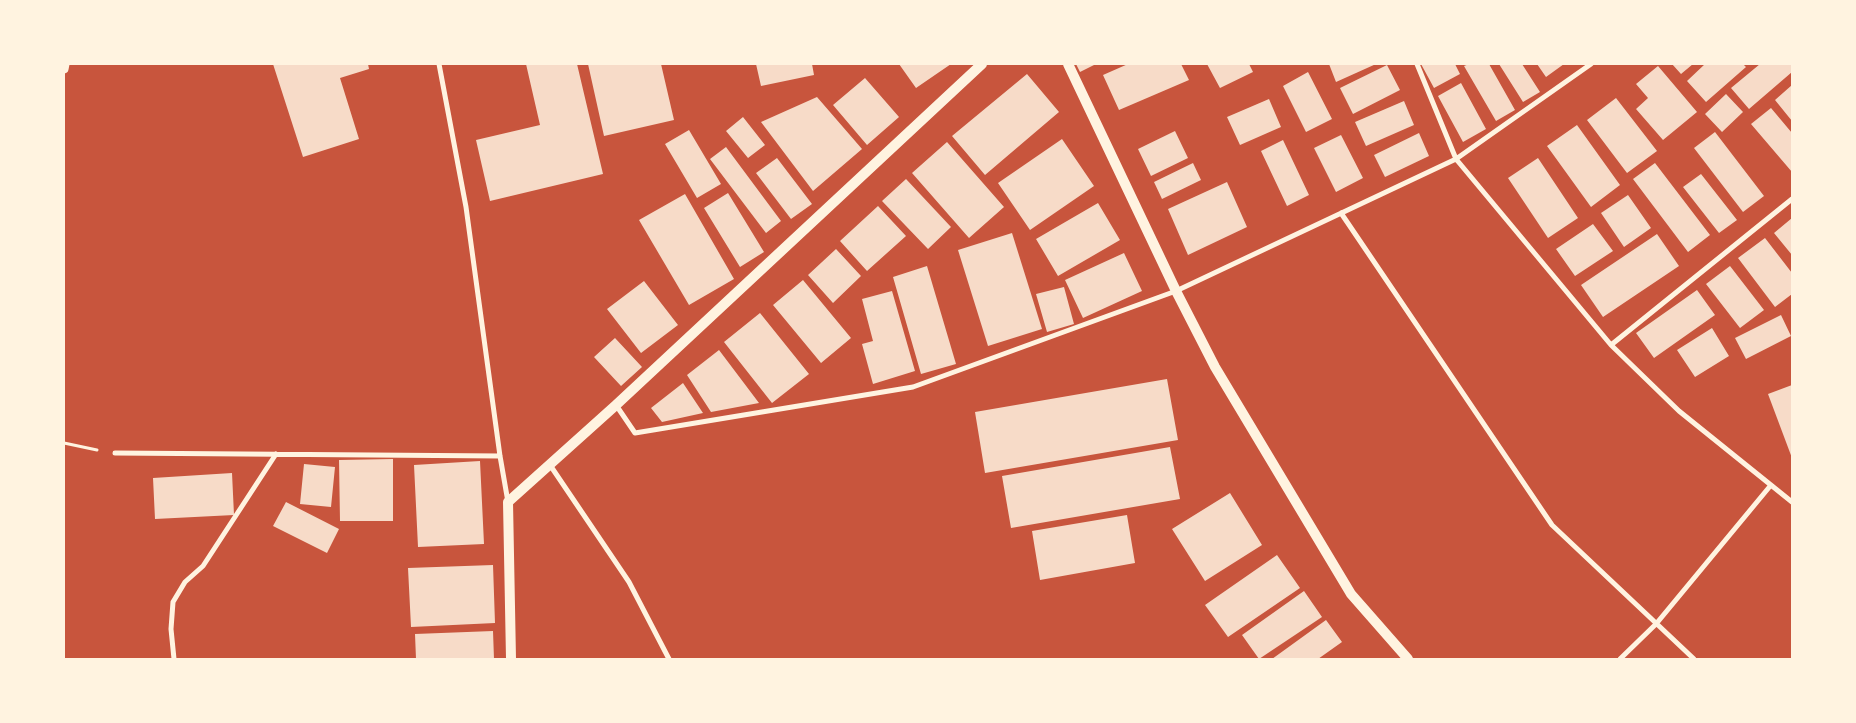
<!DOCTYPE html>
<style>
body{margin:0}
#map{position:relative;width:1856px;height:723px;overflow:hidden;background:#c8553d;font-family:Roboto,sans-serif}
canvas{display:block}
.frame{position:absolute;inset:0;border:65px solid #fff3e0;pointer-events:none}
</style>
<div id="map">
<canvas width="1856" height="723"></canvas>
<div class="frame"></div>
</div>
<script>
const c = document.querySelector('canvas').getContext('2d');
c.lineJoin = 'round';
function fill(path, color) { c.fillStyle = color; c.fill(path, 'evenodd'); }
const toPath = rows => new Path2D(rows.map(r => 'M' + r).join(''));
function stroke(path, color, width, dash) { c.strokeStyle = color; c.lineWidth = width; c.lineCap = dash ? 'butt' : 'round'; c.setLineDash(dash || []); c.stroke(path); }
fill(toPath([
 [273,64,368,64,369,69,340,78,359,139,303,157],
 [526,64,577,64,603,174,490,201,476,140,540,125],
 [588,64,661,64,674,120,604,136],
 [756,64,812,64,814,75,761,86],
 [899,64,951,64,916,88],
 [1076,64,1096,64,1080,72],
 [1128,64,1181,64,1189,80,1119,110,1103,75],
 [1207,64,1249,64,1253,72,1220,88],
 [1329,64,1376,64,1336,82],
 [1421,64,1455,64,1460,74,1434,88],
 [1469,64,1489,64,1515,110,1496,121,1464,66],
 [1499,64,1522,64,1540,92,1523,102],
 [1537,64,1564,64,1546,77],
 [1672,64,1693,64,1681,74],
 [1705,64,1743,64,1746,67,1706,102,1687,81],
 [1760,64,1792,64,1792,72,1749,109,1731,88],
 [1387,65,1400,90,1353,114,1340,88],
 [1658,66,1697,112,1663,140,1636,109,1648,98,1636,84],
 [1308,72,1332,119,1306,132,1283,86],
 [1027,74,1059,112,985,175,952,136],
 [865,78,899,117,867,145,833,105],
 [1461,83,1486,129,1463,142,1438,96],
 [1792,85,1792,121,1775,100],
 [1726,94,1743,112,1722,132,1705,114],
 [817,97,862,149,813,191,761,122],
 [1616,98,1657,151,1627,173,1587,120],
 [1269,99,1281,127,1240,145,1227,117],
 [1404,101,1414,125,1366,146,1355,122],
 [1771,108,1792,133,1792,172,1751,124],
 [743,117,765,145,748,158,726,131],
 [1577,125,1620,185,1591,207,1547,146],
 [689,130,721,184,697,198,665,144],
 [1175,131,1188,158,1151,176,1138,149],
 [1715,132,1764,196,1743,212,1694,148],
 [1419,133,1429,156,1385,177,1374,155],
 [1341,135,1363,178,1336,192,1314,148],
 [1062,139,1094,186,1030,230,998,183],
 [1283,140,1309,195,1287,206,1261,151],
 [947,142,1004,207,969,238,912,173],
 [726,147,781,221,766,233,710,159],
 [777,158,812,204,791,219,756,173],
 [1538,158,1578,218,1548,238,1508,178],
 [1193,163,1201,180,1162,199,1154,182],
 [1655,163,1710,235,1688,252,1633,179],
 [1701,174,1737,220,1719,233,1683,187],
 [906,179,951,227,928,249,882,201],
 [1227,182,1247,227,1188,255,1168,209],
 [728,193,764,252,740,267,704,208],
 [685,194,734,279,689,305,639,220],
 [1628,195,1651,228,1624,247,1601,213],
 [1098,203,1120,240,1058,276,1036,239],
 [878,206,906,236,867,271,840,241],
 [1792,218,1792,255,1774,233],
 [1593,224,1613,251,1575,276,1556,249],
 [1012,233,1042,329,988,346,958,250],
 [1657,234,1679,266,1603,317,1581,285],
 [1765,238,1792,273,1792,294,1775,307,1738,258],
 [836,249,861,276,833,303,808,275],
 [1124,253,1142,291,1083,318,1065,280],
 [927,266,956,364,921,374,893,277],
 [1730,266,1764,310,1740,328,1706,284],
 [803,280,851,338,821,363,773,305],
 [644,281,678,325,641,353,607,309],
 [1064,287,1074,324,1047,332,1036,294],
 [1697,290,1715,315,1654,358,1636,333],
 [892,291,915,371,873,384,862,344,873,341,862,299],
 [760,313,809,374,772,403,724,342],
 [1781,315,1791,336,1746,359,1735,338],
 [1712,328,1729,356,1695,377,1677,350],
 [615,338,642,367,621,386,594,357],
 [719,350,759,403,711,412,687,375],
 [1167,379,1178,440,985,473,975,412],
 [683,383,703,413,662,422,651,408],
 [1792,385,1792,458,1768,394],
 [1170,447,1180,499,1011,528,1002,476],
 [393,459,393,521,340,521,339,460],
 [480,461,484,544,418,547,414,465],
 [304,464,335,467,331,507,300,504],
 [232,473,234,515,155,519,153,478],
 [1230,493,1262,545,1205,581,1172,529],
 [286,502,339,529,327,553,273,526],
 [1127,515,1135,563,1040,580,1032,531],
 [1277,555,1300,588,1228,637,1205,605],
 [493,565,495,623,411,627,408,568],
 [1304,591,1322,617,1259,659,1242,635],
 [1326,620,1342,642,1318,659,1272,659],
 [493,631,494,659,416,659,415,634]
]), '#f7dbc8');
stroke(toPath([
 [64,443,97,450]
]), '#fff3e0', 3);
stroke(toPath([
 [439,64,466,207,500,456,508,502],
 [1417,64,1456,159,1611,345,1679,411,1792,502],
 [1341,213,1552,525,1694,659],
 [1611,345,1792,199],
 [616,405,635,433,913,387,1176,291,1456,159,1591,64],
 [115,453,500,456],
 [550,465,629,582,669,659],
 [174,659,171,629,173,602,185,582,203,566,276,454],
 [1620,659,1656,624,1771,485]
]), '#fff3e0', 5);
stroke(toPath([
 [64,69,65,64]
]), '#fff3e0', 9);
stroke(toPath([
 [1068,64,1176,291,1215,367,1351,594,1408,659],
 [511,659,508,502,616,405,982,64]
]), '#fff3e0', 10);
</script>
